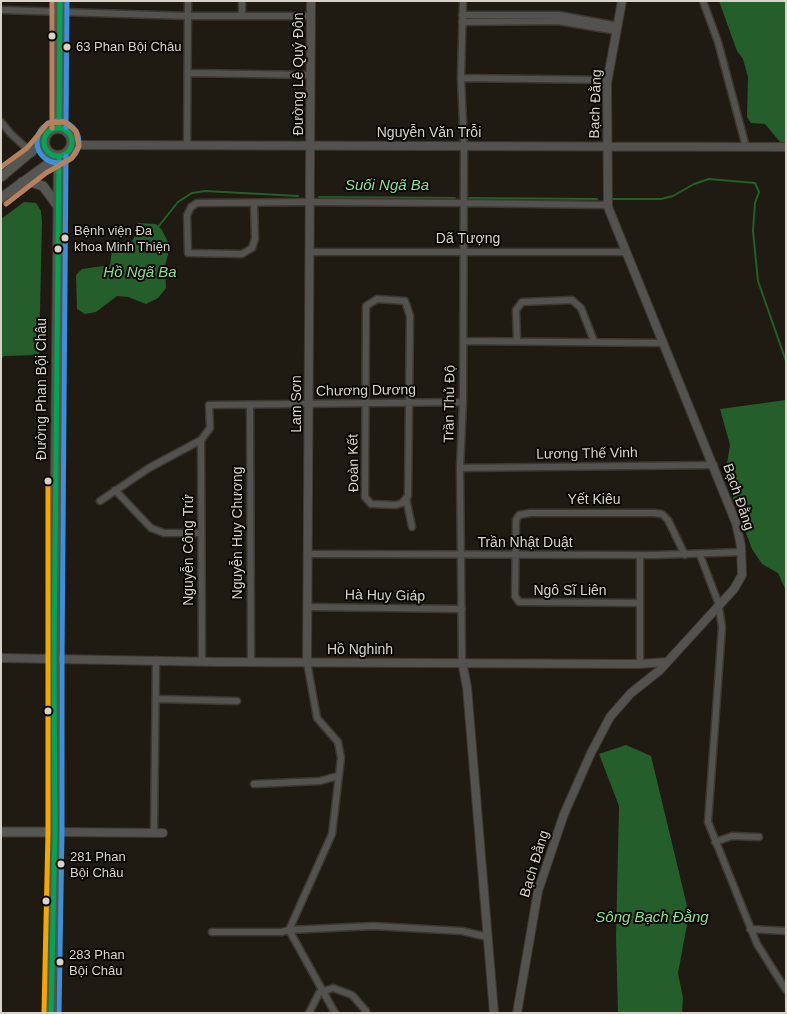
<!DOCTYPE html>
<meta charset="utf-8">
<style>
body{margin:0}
#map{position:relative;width:787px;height:1014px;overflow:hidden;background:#201b12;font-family:Arial,sans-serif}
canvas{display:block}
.frame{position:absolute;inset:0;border:2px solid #d8d2c8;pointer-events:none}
</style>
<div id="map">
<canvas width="787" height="1014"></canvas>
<div class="frame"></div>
</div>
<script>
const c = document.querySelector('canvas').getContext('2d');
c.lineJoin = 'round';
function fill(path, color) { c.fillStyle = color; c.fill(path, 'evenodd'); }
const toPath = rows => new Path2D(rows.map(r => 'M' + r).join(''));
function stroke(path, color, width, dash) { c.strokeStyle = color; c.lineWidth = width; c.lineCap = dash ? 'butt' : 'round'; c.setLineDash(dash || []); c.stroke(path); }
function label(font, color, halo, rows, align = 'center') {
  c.font = font + ' Arial,sans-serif'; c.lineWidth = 4; c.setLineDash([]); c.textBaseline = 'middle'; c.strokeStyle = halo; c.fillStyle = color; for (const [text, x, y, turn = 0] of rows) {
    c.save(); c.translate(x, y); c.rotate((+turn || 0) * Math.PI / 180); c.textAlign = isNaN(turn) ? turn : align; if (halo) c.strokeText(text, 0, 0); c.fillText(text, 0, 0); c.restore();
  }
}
fill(toPath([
 [719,1,786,1,786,143,780,142,765,124,751,123,747,117,748,77,743,59,737,51],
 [24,202,36,203,41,211,42,222,39,355,4,356,1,359,1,219],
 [138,223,156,224,162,230,170,246,165,266,166,288,158,298,146,304,128,297,117,296,96,312,85,314,77,309,76,275,82,269,110,265,112,250,126,251,135,236],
 [786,400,786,591,778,573,762,564,752,549,725,476,730,445,720,409],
 [626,745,651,756,689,914,678,973,683,998,682,1013,618,1013,616,938,619,806,599,754]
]), '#235e2b');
stroke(toPath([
 [319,197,455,198],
 [469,198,597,199],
 [611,199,661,199,673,196,694,184,709,179,755,183,759,192,755,203,753,231,758,281,786,361],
 [158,227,178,202,192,193,205,191,298,196]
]), '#235e2b', 2);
const minor = toPath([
 [703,1,718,42,746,147],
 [1,10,188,16,311,16],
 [462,15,559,15,618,26],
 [242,16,242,1],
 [462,22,558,21,617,31],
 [188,73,310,75],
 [461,78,607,80],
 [1,122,11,134,32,153],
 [187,145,188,1],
 [254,203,255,239,252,248,242,254,188,253,187,215,191,207,197,203,311,202,464,203,607,205],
 [310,252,626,252],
 [377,299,405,301,410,316,408,496,402,503,396,505,371,504,365,497,366,306,377,299],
 [464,341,664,343],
 [517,341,516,310,522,302,572,300,581,308,594,341],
 [250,405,251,661],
 [201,440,202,661],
 [460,468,714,465],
 [115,490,151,528,164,533,201,533],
 [406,498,412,527],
 [100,501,149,468,201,440,210,428,209,405,463,402],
 [308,554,655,555,742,552],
 [640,555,640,664],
 [700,555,718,602,722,627,708,822,757,944,786,990],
 [640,603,519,602,515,596,516,520,519,515,530,513,654,513,662,514,668,520,685,555],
 [308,607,462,609],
 [307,662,317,718,338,742,341,758,332,834,289,930,373,926,462,931,488,937],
 [462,662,460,468,463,402,464,146,461,78,463,1],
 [156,699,237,701],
 [254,784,320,781,338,776],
 [154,833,156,660],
 [715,842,732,836,759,837],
 [750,929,786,931],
 [212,932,282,932,289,930,335,1013],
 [309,1013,319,993,333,988,352,995,366,1011]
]);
const tertiary = toPath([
 [72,145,786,147],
 [1,658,218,662,640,664,667,662],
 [307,662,311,1],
 [462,662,467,687,494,1013],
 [55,832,163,833],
 [517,1013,538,891,564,814,591,753,610,717,631,693,660,670,734,589,742,575,741,546,736,523,608,207,607,83,622,1]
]);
const secondary = toPath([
 [1,177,45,140],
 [22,182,31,182,43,186,57,205],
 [1,198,59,156],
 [1,832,55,832]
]);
const primary = toPath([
 [59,128,60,1],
 '44 142a14 14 0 1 1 28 0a14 14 0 1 1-28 0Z',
 [51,1013,55,832,54,658,59,156]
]);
stroke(minor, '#3d3730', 9);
stroke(tertiary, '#3d3730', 10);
stroke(secondary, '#3d3730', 11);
stroke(primary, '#3d3730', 12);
stroke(minor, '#53524e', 6);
stroke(tertiary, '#53524e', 8);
stroke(secondary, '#565652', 9);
stroke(primary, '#55544e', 10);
stroke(toPath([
 [59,128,60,1],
 '44 142a14 14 0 1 1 28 0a14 14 0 1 1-28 0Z',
 [51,1013,55,832,54,658,59,156]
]), '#00a651', 5);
stroke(toPath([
 '37 142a21 21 0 1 1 42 0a21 21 0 1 1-42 0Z',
 [66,128,67,1],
 [59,1013,62,832,62,658,66,156]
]), '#3a90db', 5);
stroke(toPath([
 [44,1013,48,832,48,481]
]), '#f7a600', 5);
stroke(toPath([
 [52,128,52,1],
 [1,167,27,148,48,123,65,122,76,131,79,146,72,158,46,173,6,204]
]), '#b6815c', 5);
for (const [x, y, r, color] of [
 [52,36,4.5,"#d8d2c8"],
 [67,47,4.5,"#d8d2c8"],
 [65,238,4.5,"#d8d2c8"],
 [58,249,4.5,"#d8d2c8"],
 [48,481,4.5,"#d8d2c8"],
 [48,711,4.5,"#d8d2c8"],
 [61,864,4.5,"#d8d2c8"],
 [46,901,4.5,"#d8d2c8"],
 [60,962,4.5,"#d8d2c8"]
]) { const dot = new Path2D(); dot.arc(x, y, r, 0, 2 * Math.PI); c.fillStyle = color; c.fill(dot); stroke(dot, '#0b0803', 2); }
label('13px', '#d8d2c8', '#0b0803', [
 ["63 Phan Bội Châu",76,47],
 ["Bệnh viện Đa",74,231],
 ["khoa Minh Thiện",74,247],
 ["281 Phan",70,857],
 ["Bội Châu",70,873],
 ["283 Phan",69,955],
 ["Bội Châu",69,971]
], 'left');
label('14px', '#d8d2c8', '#0b0803', [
 ["Đường Lê Quý Đôn",299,74,-90],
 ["Bạch Đằng",596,104,-88],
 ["Nguyễn Văn Trỗi",429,133],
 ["Dã Tượng",468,239],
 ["Đường Phan Bội Châu",42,389,-90],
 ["Chương Dương",366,391,-1],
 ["Lam Sơn",297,404,-90],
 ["Trần Thủ Độ",450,404,-89],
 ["Lương Thế Vinh",587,454,-1],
 ["Đoàn Kết",354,463,-91],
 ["Bạch Đằng",738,497,71],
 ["Yết Kiêu",594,500],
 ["Nguyễn Huy Chương",238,533,-90],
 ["Trần Nhật Duật",525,543],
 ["Nguyễn Công Trứ",189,550,-90],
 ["Ngô Sĩ Liên",570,591],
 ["Hà Huy Giáp",385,596,1],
 ["Hồ Nghinh",360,650],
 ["Bạch Đằng",535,864,-73]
]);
label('italic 15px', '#87df8f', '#0b0803', [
 ["Suối Ngã Ba",387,186],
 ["Hồ Ngã Ba",140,273],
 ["Sông Bạch Đằng",652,918]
]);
</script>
